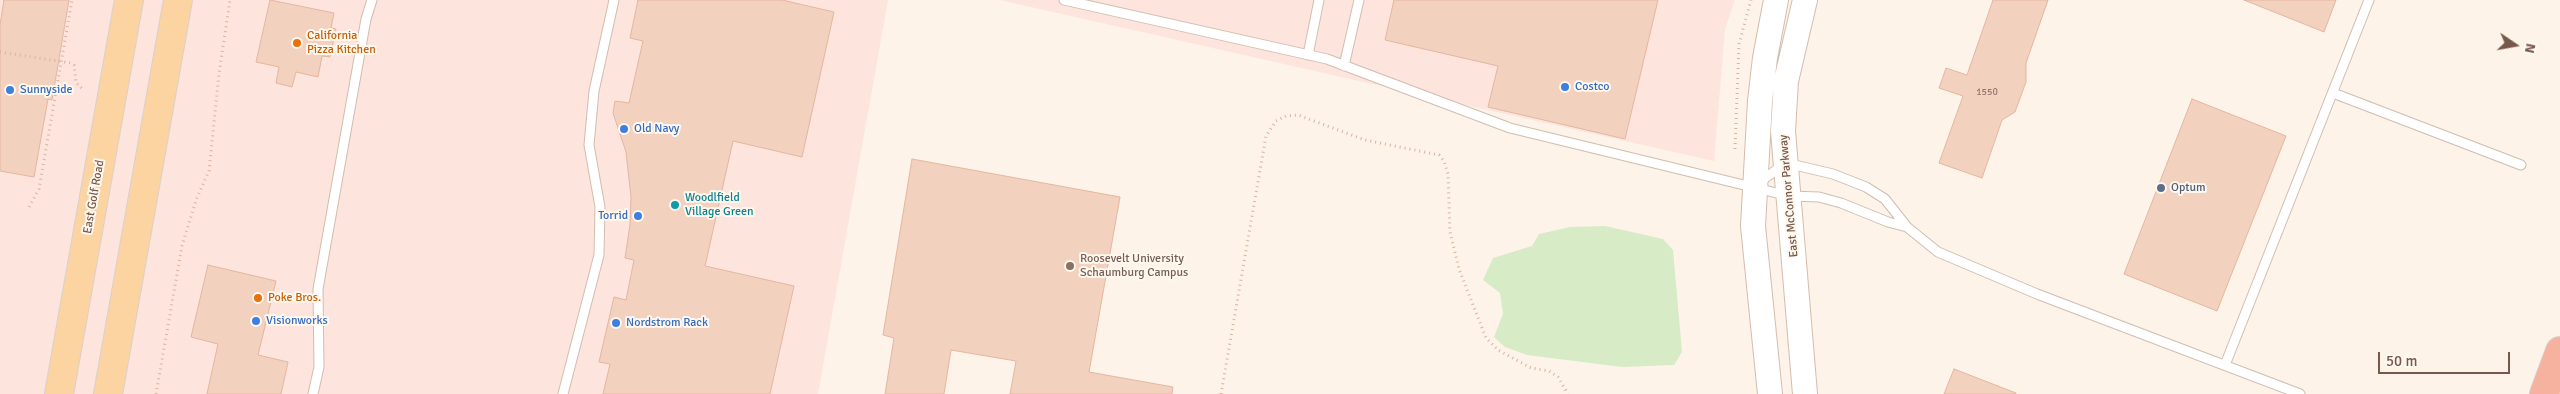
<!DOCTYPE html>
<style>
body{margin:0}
#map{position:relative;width:2560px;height:394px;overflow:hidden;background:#fdf3e8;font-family:Signika,sans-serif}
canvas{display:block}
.north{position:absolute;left:2490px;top:20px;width:50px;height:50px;-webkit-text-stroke:4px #fff8ef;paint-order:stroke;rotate:102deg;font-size:14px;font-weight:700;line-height:20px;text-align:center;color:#77584b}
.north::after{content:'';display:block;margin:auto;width:18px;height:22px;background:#77584b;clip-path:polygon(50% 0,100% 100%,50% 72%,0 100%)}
.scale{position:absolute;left:2378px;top:352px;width:132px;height:22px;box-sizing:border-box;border:2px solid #77584b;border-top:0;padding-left:6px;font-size:15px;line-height:18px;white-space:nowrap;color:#77584b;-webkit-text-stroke:4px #fff8ef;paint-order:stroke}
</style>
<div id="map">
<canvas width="2560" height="394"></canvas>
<div class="north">N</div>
<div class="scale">50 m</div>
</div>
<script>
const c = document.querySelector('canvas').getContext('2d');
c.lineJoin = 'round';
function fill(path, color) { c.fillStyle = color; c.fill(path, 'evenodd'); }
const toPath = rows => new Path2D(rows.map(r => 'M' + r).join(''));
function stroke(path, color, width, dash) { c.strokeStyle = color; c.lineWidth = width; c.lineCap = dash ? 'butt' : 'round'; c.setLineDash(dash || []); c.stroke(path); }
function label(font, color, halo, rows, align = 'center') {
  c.font = font + ' Signika,sans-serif'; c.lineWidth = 4; c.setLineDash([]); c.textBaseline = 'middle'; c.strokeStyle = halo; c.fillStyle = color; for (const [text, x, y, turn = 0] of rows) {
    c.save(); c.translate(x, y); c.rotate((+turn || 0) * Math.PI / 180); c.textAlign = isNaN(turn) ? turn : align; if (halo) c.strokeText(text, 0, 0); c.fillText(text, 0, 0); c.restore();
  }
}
fill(toPath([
 [0,0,888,0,818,394,0,394],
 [1000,0,1735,0,1725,29,1714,161]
]), '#fde4dc');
fill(toPath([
 [1605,226,1663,239,1673,250,1682,352,1674,365,1622,367,1527,355,1505,347,1494,337,1503,314,1500,293,1483,280,1493,258,1532,246,1539,234,1570,227]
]), '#d7ebc6');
const building = toPath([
 [4,0,69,0,52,100,48,99,34,177,0,171,0,25,4,0],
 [270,0,334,13,331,28,336,29,330,57,322,56,318,77,296,72,292,87,276,83,279,67,256,62,270,0],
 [638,0,782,0,834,12,802,157,733,141,705,266,794,286,770,394,603,394,610,364,599,362,614,297,626,300,634,260,625,258,630,225,631,197,626,152,613,113,615,101,629,103,643,41,630,38,638,0],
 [1394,0,1658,0,1625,139,1488,107,1498,66,1385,40,1394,0],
 [1993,0,2048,0,2026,63,2026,82,2015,112,2002,120,1982,178,1939,163,1963,96,1939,88,1946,68,1967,75,1993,0],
 [2244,0,2336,0,2324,32,2244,0],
 [2192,99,2286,136,2217,311,2124,274,2192,99],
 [912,159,1120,197,1089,372,1173,387,1172,394,1010,394,1016,361,951,350,944,394,885,394,894,338,883,335,912,159],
 [208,265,276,281,258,355,288,362,281,394,207,394,218,344,191,337,208,265],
 [1954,369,2016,393,2016,394,1944,394,1954,369]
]);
fill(building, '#f2d1bf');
stroke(building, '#e5b6a0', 1);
const lane = toPath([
 [1064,0,1327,59,1510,128,1789,196,1819,197,1841,203,1888,222,1907,227],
 [1308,55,1319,0],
 [1344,66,1359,0],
 [2333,93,2521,165],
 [1758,183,1786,163,1833,174,1866,187,1885,199,1907,227,1938,252,2037,294,2300,394],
 [2225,365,2369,0],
 [313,394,319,367,318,289,366,19,372,0],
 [563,394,599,255,600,207,589,145,594,91,614,0]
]);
const secondary = toPath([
 [1770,394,1753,226,1760,101,1765,58,1776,0],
 [1805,394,1783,131,1786,81,1805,0]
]);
const primary = toPath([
 [59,394,129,0],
 [108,394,178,0]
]);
const highway = toPath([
 [2544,394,2560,351]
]);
stroke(lane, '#d1bdb0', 11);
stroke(secondary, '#d4bcad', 26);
stroke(primary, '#d9d0cd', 30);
stroke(highway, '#d9d0cd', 30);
stroke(toPath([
 [0,52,71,63,74,65,76,83,83,89],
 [1735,149,1739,44,1751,0],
 [29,207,39,189,72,0],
 [156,394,182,246,196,200,209,171,219,74,230,0],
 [1221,394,1266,136,1276,121,1286,116,1298,115,1365,140,1439,155,1444,161,1448,174,1450,232,1459,269,1486,338,1498,350,1531,368,1549,371,1558,377,1568,394]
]), '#d8b4a2', 3, [1, 4]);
stroke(lane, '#fff', 9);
stroke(secondary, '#fff', 24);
stroke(primary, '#fbd4a1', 28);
stroke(highway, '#f6b19f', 28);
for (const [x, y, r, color] of [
 [297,43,5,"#e8710a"],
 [1565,87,5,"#3f7fe0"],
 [10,90,5,"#3f7fe0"],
 [624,129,5,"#3f7fe0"],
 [2161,188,5,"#5c6f8a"],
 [675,205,5,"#0f9aa8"],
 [638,216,5,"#3f7fe0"],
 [1070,266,5,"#8d6e63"],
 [258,298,5,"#e8710a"],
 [256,321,5,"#3f7fe0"],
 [616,323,5,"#3f7fe0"]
]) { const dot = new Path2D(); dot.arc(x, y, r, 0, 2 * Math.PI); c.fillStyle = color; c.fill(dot); stroke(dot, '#fff8ef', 2); }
label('10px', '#967668', null, [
 ["1550",1987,92]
]);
label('12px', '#c56008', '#fff8ef', [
 ["California",307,36],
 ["Pizza Kitchen",307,50],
 ["Poke Bros.",268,298]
], 'left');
label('12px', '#366cbe', '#fff8ef', [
 ["Costco",1575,87],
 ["Sunnyside",20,90],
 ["Old Navy",634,129],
 ["Torrid",628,216,"right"],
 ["Visionworks",266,321],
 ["Nordstrom Rack",626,323]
], 'left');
label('12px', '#4e5e75', '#fff8ef', [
 ["Optum",2171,188]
], 'left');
label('12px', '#77584b', '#fff8ef', [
 ["East McConnor Parkway",1789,196,-95],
 ["East Golf Road",94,197,-80]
]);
label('12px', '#0d838f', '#fff8ef', [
 ["Woodlfield",685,198],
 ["Village Green",685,212]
], 'left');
label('12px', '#785e54', '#fff8ef', [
 ["Roosevelt University",1080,259],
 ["Schaumburg Campus",1080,273]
], 'left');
</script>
